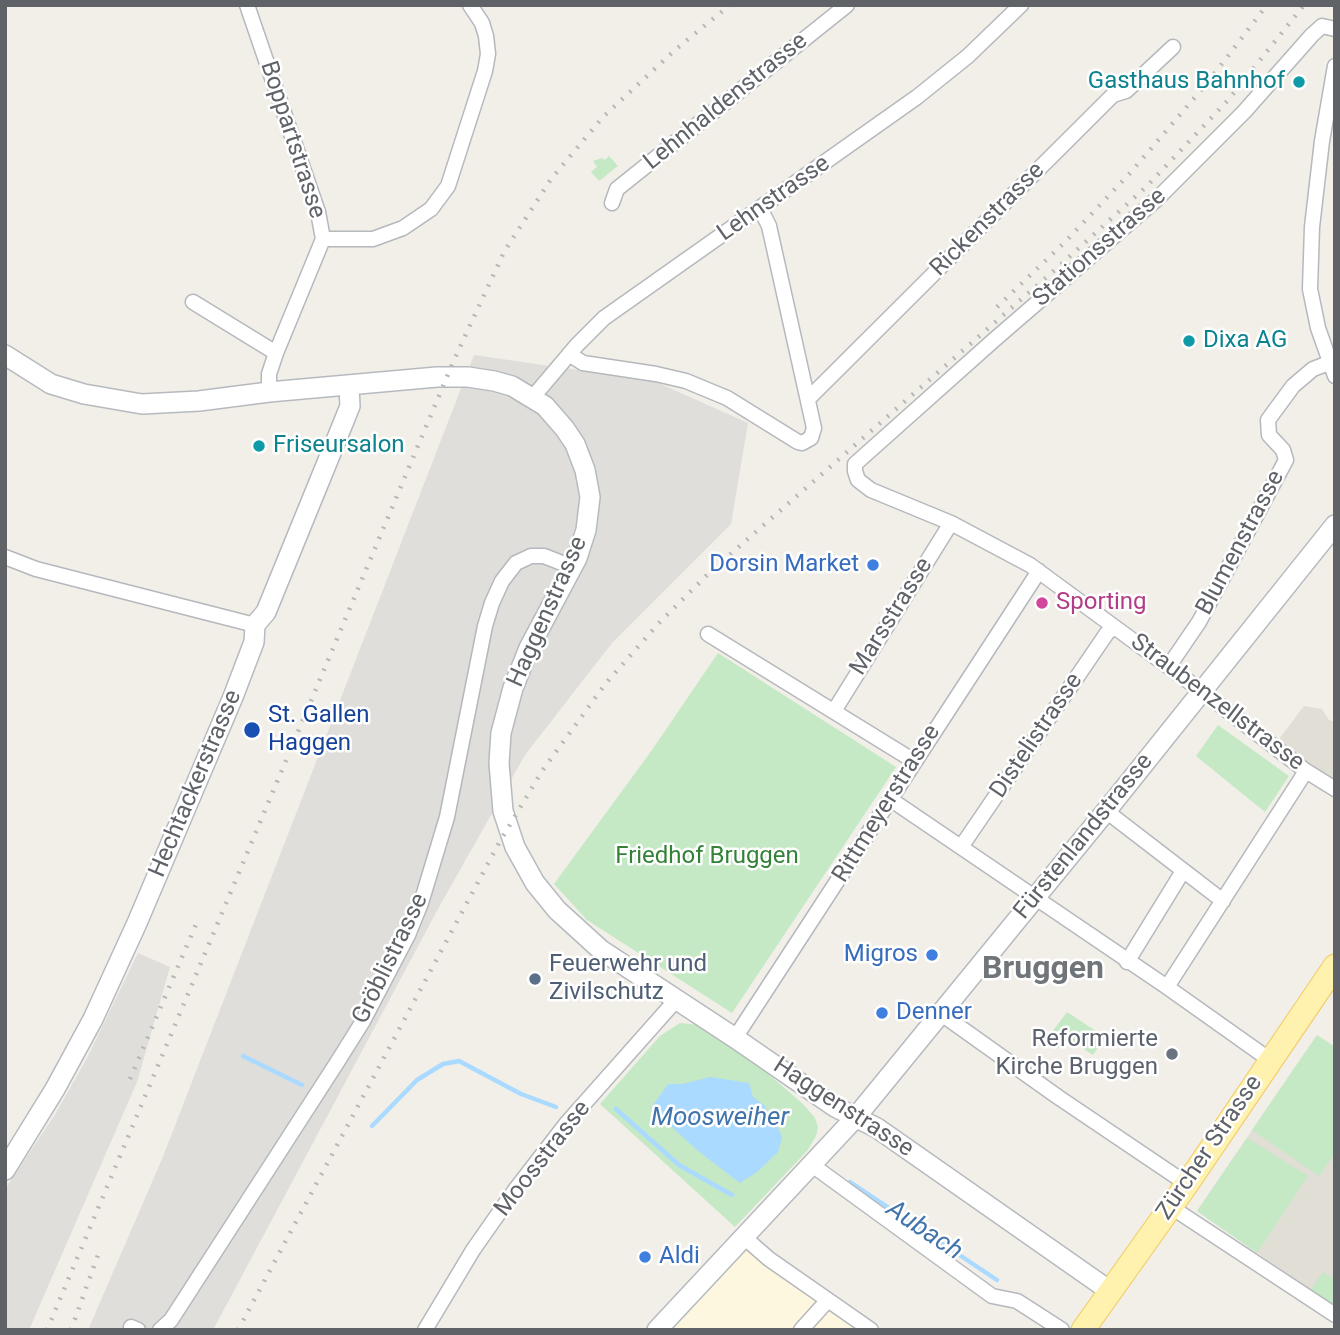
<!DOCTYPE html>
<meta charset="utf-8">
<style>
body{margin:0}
#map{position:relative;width:1340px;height:1335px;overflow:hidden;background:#f1efe8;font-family:Roboto,sans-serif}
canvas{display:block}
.frame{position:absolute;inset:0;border:7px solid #5f6368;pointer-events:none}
</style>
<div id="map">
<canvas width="1340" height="1335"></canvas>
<div class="frame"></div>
</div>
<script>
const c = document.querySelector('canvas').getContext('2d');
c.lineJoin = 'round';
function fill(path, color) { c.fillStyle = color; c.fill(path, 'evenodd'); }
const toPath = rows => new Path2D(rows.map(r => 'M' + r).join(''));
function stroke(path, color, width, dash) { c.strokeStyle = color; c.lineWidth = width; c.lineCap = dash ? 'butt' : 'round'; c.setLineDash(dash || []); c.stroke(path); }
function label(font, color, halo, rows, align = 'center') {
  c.font = font + ' Roboto,sans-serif'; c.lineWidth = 5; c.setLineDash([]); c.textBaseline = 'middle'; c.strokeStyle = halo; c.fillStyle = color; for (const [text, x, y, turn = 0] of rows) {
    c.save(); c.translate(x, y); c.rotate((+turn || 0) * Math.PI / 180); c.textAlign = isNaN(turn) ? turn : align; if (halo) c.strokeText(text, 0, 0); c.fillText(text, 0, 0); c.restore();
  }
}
fill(toPath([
 [745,1238,871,1330,657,1330]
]), '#fef7e0');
fill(toPath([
 [474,355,654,381,748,423,731,524,612,643,525,755,439,907,213,1330,88,1330,162,1159],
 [138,953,170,967,137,1082,29,1330,5,1330,5,1189,54,1116,86,1060]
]), '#e0deda');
fill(toPath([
 [1304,706,1322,709,1329,720,1335,722,1335,785,1276,743],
 [1317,1035,1335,1047,1335,1307,1197,1211]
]), '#e1ded6');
fill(toPath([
 [609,156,618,166,599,181,591,172,597,167,593,161,602,158,605,160],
 [718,653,896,767,732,1013,587,920,554,884,652,750],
 [1218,725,1289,776,1265,812,1196,756],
 [1067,1012,1105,1037,1093,1055,1066,1037,1059,1048,1046,1040],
 [680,1023,699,1025,719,1038,759,1066,803,1104,815,1118,818,1127,816,1136,807,1151,735,1227,600,1104,660,1036],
 [1317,1035,1335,1047,1335,1153,1319,1176,1252,1130],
 [1247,1138,1308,1176,1257,1253,1197,1211],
 [1323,1272,1335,1280,1335,1308,1310,1291]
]), '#c5e8c5');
fill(toPath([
 [710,1077,749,1083,753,1097,764,1105,779,1130,782,1138,778,1152,757,1172,740,1183,698,1151,651,1108,668,1084,682,1084]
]), '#aadaff');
stroke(toPath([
 [243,1056,302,1085],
 [616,1109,679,1165,732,1195],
 [372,1126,417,1080,443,1064,459,1061,521,1094,556,1107],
 [850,1182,997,1280]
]), '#aadaff', 4.5);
const street = toPath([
 [247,5,318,212,323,239,276,353,269,374,269,392],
 [1335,29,1322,26,1312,35,1244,112,1157,199,994,340,855,464,855,471,858,480,871,490,951,523,1030,565,1203,692,1306,771,1335,789],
 [1335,66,1322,141,1312,227,1310,289,1318,328,1335,376],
 [612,203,617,189,847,5],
 [323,239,373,239,403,228,431,209,448,186,485,71,488,54,486,36,482,23,470,5],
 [193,302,276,353],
 [569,354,583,363,656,374,686,381,727,398,798,442,802,443,811,438,814,428,769,226,760,208],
 [533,397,577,345,604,318,917,97,968,56,1021,5],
 [808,399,1113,95,1126,91,1173,47],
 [5,557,36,569,255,625],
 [708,634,914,761],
 [1169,666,1199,622,1286,460,1283,450,1269,435,1268,420,1293,386,1313,369,1329,363],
 [834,711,951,523],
 [890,799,1167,987,1270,1060],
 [1106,811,1223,901],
 [961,847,1107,633,1114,627],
 [1127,962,1183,871],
 [1167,987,1306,771],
 [940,1013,1058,1097,1187,1184],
 [735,1038,1039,571],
 [812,1165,992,1296,1017,1301,1062,1330],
 [1171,1207,1335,1315],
 [745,1238,769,1259,871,1330],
 [131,1327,138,1330],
 [160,1330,171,1320,338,1061,363,1021,408,935,421,903,447,817,485,626,492,603,502,581,516,563,531,556,544,556,572,567],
 [425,1330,473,1250,515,1190,566,1124,676,1000],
 [801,1330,828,1300]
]);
const secondary = toPath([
 [5,355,51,384,84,394,142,404,199,401,269,392,437,377,468,377,494,381,512,386,545,406,565,429,575,444,585,470,590,497,586,530,577,558,529,648,513,688,501,733,499,763,503,811,515,847,535,883,557,910,601,950,735,1038,835,1107,877,1128,1110,1291],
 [5,1170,55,1089,93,1019,137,923,233,697,254,642,255,625,266,612,344,421,350,406,349,386],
 [657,1330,856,1117,1111,805,1335,525]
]);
const primary = toPath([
 [1083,1330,1187,1184,1335,966]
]);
stroke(street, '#b5b8bc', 17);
stroke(secondary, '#b6babf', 22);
stroke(primary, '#f2c960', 25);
stroke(street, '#fff', 14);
stroke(secondary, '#fff', 19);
stroke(primary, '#fff2af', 23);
stroke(toPath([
 [997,307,1065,242,1131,172,1208,82,1267,5],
 [130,1079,197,922],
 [47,1330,454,360,504,252,551,179,603,117,675,50,730,5],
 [71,1330,98,1255],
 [238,1330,499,843,542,771,606,683,658,624,709,573,1057,268,1147,186,1229,99,1304,5]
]), '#b6b7b8', 4.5, [2, 9]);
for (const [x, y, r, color] of [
 [1299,82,7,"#0f9aa8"],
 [1189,341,7,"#0f9aa8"],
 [259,446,7,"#0f9aa8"],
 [873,565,7,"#3f7fe0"],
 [1042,603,7,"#d1479c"],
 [252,730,9,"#1a4fb4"],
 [932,955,7,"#3f7fe0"],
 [535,979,7,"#5c6f8a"],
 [882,1013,7,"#3f7fe0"],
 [1172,1054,7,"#6b7280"],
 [645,1257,7,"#3f7fe0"]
]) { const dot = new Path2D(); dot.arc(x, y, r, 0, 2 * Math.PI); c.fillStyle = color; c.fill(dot); stroke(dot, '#fff', 2.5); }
label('24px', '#0d838f', '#fff', [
 ["Gasthaus Bahnhof",1285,82,"right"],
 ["Dixa AG",1203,341],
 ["Friseursalon",273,446]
], 'left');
label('24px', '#5f6368', '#fff', [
 ["Lehnhaldenstrasse",726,102,-39],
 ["Boppartstrasse",292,140,72],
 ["Lehnstrasse",774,199,-35],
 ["Rickenstrasse",988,220,-45],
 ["Stationsstrasse",1100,248,-41],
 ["Blumenstrasse",1241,543,-62],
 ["Haggenstrasse",548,612,-66],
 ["Marsstrasse",892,617,-58],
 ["Straubenzellstrasse",1217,703,37],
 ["Distelistrasse",1037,736,-56],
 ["Hechtackerstrasse",196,784,-67],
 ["Rittmeyerstrasse",887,804,-58],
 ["Fürstenlandstrasse",1084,837,-51],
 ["Gröblistrasse",391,959,-64],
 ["Haggenstrasse",843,1108,33],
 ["Zürcher Strasse",1210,1148,-56],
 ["Moosstrasse",543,1159,-52]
]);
label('24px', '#366cbe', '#fff', [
 ["Dorsin Market",859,565],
 ["Migros",918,955],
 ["Denner",896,1013,"left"],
 ["Aldi",659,1257,"left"]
], 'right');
label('24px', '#b23c85', '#fff', [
 ["Sporting",1056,603]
], 'left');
label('24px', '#164399', '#fff', [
 ["St. Gallen",268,716],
 ["Haggen",268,744]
], 'left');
label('24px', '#348238', '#fff', [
 ["Friedhof Bruggen",707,857]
]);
label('24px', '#4e5e75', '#fff', [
 ["Feuerwehr und",549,965],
 ["Zivilschutz",549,993]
], 'left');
label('24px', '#5b616d', '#fff', [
 ["Reformierte",1158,1040],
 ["Kirche Bruggen",1158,1068]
], 'right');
label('italic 26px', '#4174aa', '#fff', [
 ["Moosweiher",720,1118],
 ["Aubach",924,1231,34]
]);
label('bold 32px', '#70757a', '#fff', [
 ["Bruggen",1043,970]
]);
</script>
